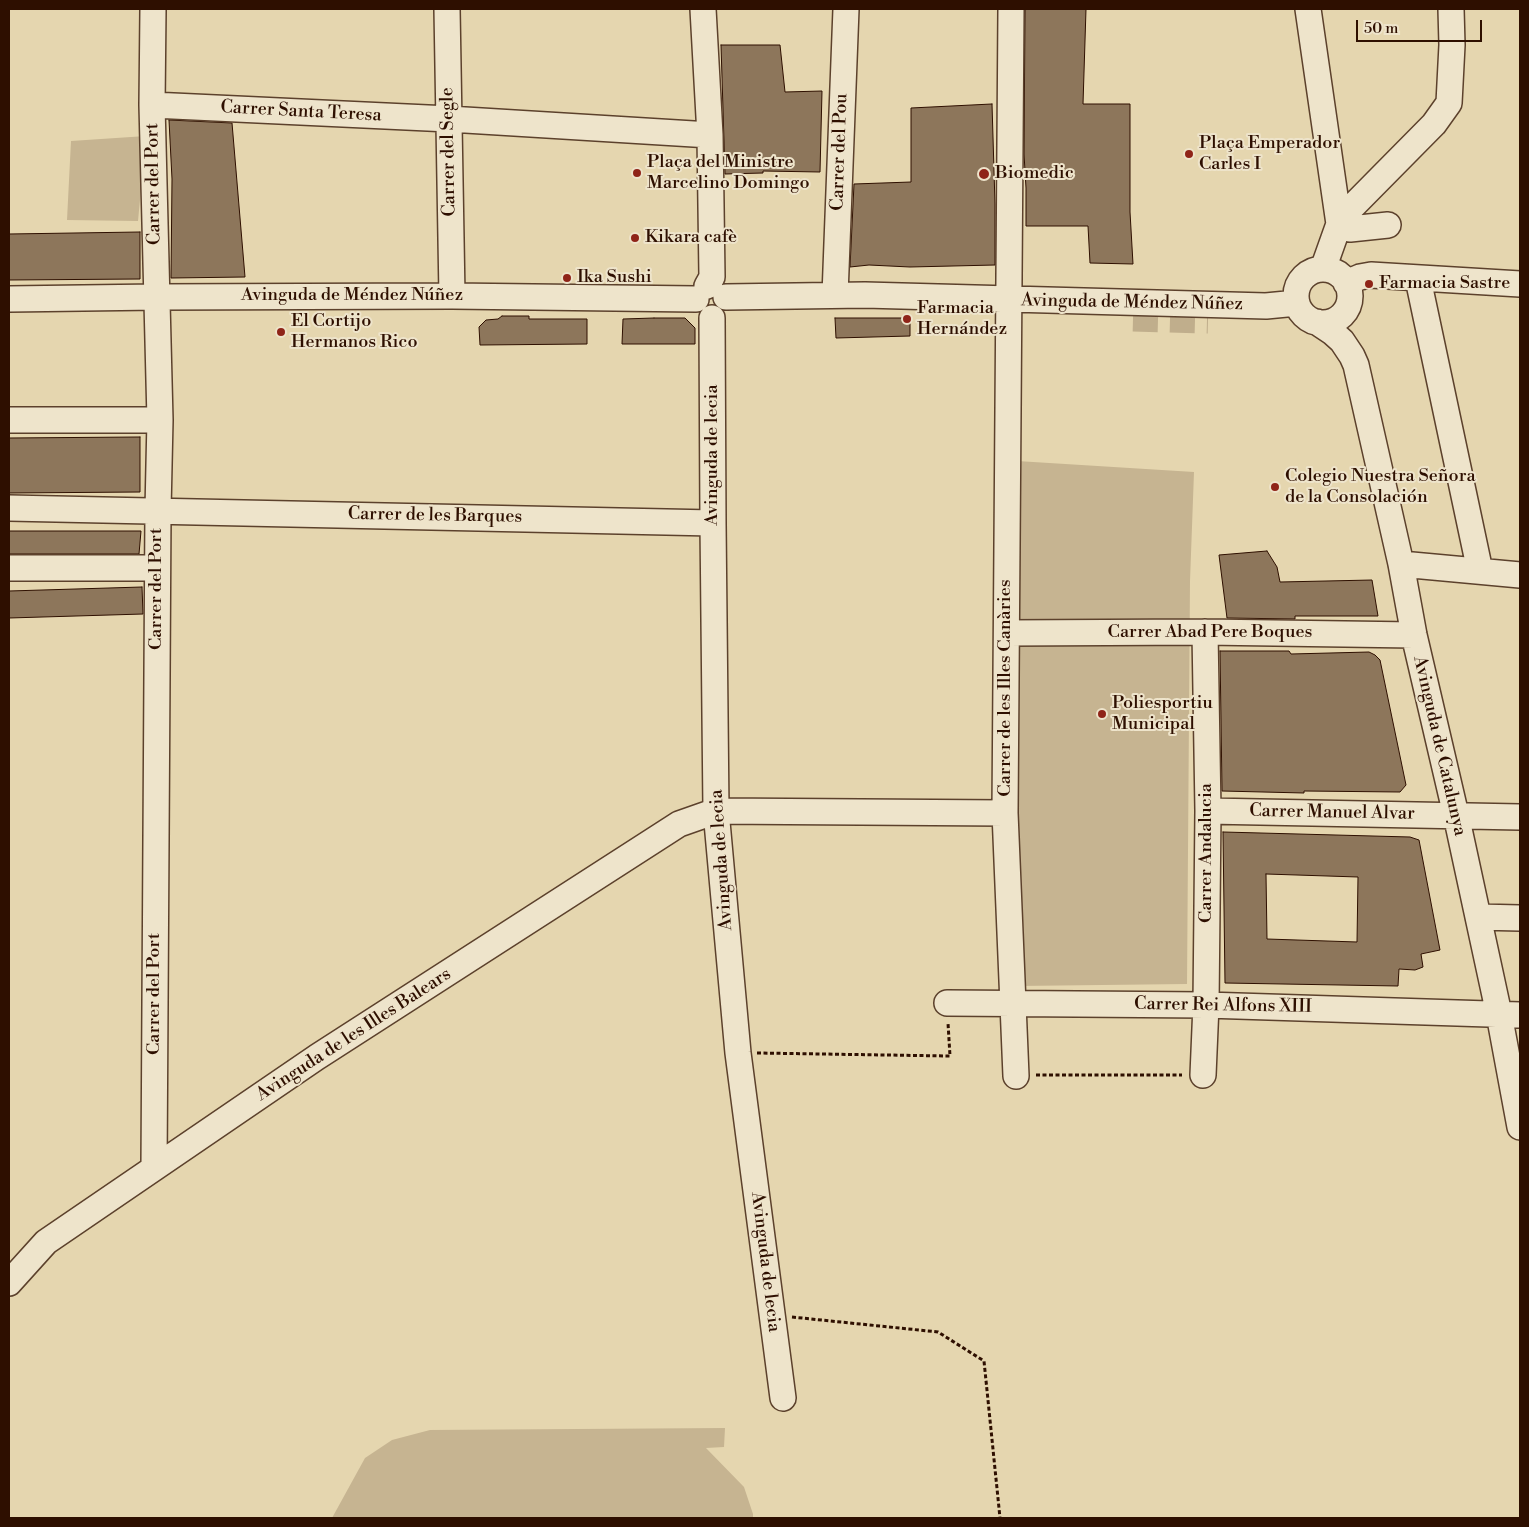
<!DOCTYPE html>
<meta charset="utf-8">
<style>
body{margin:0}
#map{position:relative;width:1529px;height:1527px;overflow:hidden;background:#e5d6af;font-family:"Libre Bodoni",serif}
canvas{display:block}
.frame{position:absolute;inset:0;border:10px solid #2e0f00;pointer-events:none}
.scale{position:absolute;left:1356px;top:20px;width:126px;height:22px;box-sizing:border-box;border:2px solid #2e0f00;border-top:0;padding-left:6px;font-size:15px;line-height:18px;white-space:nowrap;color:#2e0f00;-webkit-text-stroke:4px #eee4cb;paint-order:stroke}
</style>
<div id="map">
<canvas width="1529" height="1527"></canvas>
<div class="frame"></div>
<div class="scale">50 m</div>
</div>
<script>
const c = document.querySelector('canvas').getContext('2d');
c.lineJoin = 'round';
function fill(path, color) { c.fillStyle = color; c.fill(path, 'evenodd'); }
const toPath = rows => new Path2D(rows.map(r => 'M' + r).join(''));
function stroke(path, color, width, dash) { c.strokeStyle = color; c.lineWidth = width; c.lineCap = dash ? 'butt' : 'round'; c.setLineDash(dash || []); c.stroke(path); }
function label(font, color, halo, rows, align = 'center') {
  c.font = font + ' "Libre Bodoni",serif'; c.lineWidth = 4; c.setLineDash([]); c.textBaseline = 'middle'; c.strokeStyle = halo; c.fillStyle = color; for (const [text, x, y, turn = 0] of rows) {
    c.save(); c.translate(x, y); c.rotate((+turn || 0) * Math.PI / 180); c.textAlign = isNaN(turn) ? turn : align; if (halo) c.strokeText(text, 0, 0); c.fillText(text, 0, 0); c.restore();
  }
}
fill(toPath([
 [146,136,138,221,67,220,71,141],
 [1017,461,1194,472,1190,581,1187,984,1017,986],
 [725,1428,724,1447,706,1448,744,1487,753,1514,753,1518,332,1518,365,1458,392,1440,430,1430]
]), '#c6b491');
const building = toPath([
 [1025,9,1086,9,1083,104,1130,104,1130,212,1133,264,1090,263,1088,226,1026,226,1026,188,1024,154,1025,9],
 [721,45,780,45,785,92,822,91,820,172,763,171,763,173,725,174,721,45],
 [992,104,995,204,995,265,910,267,869,265,850,267,854,184,911,182,911,108,992,104],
 [169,120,232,123,245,277,171,278,172,179,169,120],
 [140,232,140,279,9,280,9,234,140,232],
 [502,316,529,316,529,319,587,319,587,344,480,345,479,327,486,320,498,319,502,316],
 [654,318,685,318,695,328,695,344,622,344,623,319,654,318],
 [835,318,910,318,910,336,836,338,835,318],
 [140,437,140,492,9,493,9,438,140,437],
 [9,531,141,531,139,554,9,554,9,531],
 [1267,551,1277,567,1280,582,1372,580,1378,616,1295,616,1295,619,1227,618,1219,555,1267,551],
 [142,587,143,614,9,618,9,591,142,587],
 [1220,651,1289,651,1291,654,1369,652,1375,655,1380,660,1406,785,1400,792,1304,791,1304,793,1222,791,1220,651],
 [1223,832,1410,837,1419,840,1440,950,1421,954,1423,967,1415,970,1399,969,1398,986,1225,983,1223,832],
 [1266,874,1358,877,1357,942,1267,939,1266,874]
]);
fill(building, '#8d765b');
stroke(building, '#2e0f00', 1);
stroke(toPath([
 [1133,319,1208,321]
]), '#c0ae8c', 25, [25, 12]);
const minor = toPath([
 [153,9,152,105,160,420,158,510,154,1168],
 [447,9,452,296],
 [703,9,710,135,712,277,707,286],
 [1011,9,1005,813,1016,1076],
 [1308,9,1339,224,1323,269],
 [152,105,449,119,710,135],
 [1339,224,1351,208,1434,124,1449,103,1452,45,1451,9],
 [1339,224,1350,229,1388,225],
 '1296 296a27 27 0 1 1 54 0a27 27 0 1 1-54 0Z',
 [1418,279,1480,571],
 [1346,283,1360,277,1371,275,1520,284],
 [835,295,846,9],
 [726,297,865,295,1266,306,1297,303],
 [9,299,157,297,452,296,696,299],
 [712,318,713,523,716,811,738,1053,783,1398],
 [1317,322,1332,332,1342,341,1352,356,1356,365,1401,564,1414,635,1456,815,1499,1014,1520,1127],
 [9,420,160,420],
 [9,508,713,523],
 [1401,564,1520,575],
 [9,568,157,568],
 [1007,633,1205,632,1414,635],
 [1208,811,1520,817],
 [1478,917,1520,918],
 [947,1003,1206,1005,1520,1015],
 [1203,1075,1206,1005,1208,811,1205,632],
 [9,1283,46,1242,317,1057,679,824,716,811,1005,813]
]);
stroke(minor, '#5c412c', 28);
stroke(toPath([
 [757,1053,950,1056,948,1023],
 [1036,1075,1182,1075],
 [792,1317,938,1332,984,1361,1000,1518]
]), '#2e0f00', 3, [4, 2.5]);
stroke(minor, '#eee4cb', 25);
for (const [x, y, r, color] of [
 [1189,154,5,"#8f2418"],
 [637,173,5,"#8f2418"],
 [984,174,6,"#8f2418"],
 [635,238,5,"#8f2418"],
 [567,278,5,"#8f2418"],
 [1369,284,5,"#8f2418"],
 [907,319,5,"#8f2418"],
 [281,332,5,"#8f2418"],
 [1275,487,5,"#8f2418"],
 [1102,714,5,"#8f2418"]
]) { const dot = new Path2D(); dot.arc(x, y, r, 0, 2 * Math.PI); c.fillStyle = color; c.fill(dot); stroke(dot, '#eee4cb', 2); }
label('18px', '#2e0f00', '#eee4cb', [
 ["Carrer Santa Teresa",301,112,3],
 ["Carrer del Segle",449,152,-91],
 ["Carrer del Pou",840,152,-88],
 ["Carrer del Port",154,184,-91],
 ["Avinguda de Méndez Núñez",352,296],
 ["Avinguda de Méndez Núñez",1132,303,1],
 ["Avinguda de lecia",713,455,-90],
 ["Carrer de les Barques",435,516,1],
 ["Carrer del Port",157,589,-90],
 ["Carrer Abad Pere Boques",1210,633],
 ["Carrer de les Illes Canàries",1006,688,-90],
 ["Avinguda de Catalunya",1439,746,77],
 ["Carrer Manuel Alvar",1332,813,1],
 ["Carrer Andalucia",1207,853,-90],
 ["Avinguda de lecia",722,860,-94],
 ["Carrer del Port",155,994,-90],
 ["Carrer Rei Alfons XIII",1223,1006,1],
 ["Avinguda de les Illes Balears",354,1035,-33],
 ["Avinguda de lecia",765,1262,83]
]);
label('18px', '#2e0f00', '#eee4cb', [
 ["Plaça Emperador",1199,144],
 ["Carles I",1199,165],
 ["Plaça del Ministre",647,163],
 ["Marcelino Domingo",647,184],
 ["Biomedic",995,174],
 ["Kikara cafè",645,238],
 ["Ika Sushi",577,278],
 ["Farmacia Sastre",1379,284],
 ["Farmacia",917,309],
 ["Hernández",917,330],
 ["El Cortijo",291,322],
 ["Hermanos Rico",291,343],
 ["Colegio Nuestra Señora",1285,477],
 ["de la Consolación",1285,498],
 ["Poliesportiu",1112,704],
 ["Municipal",1112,725]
], 'left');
</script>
